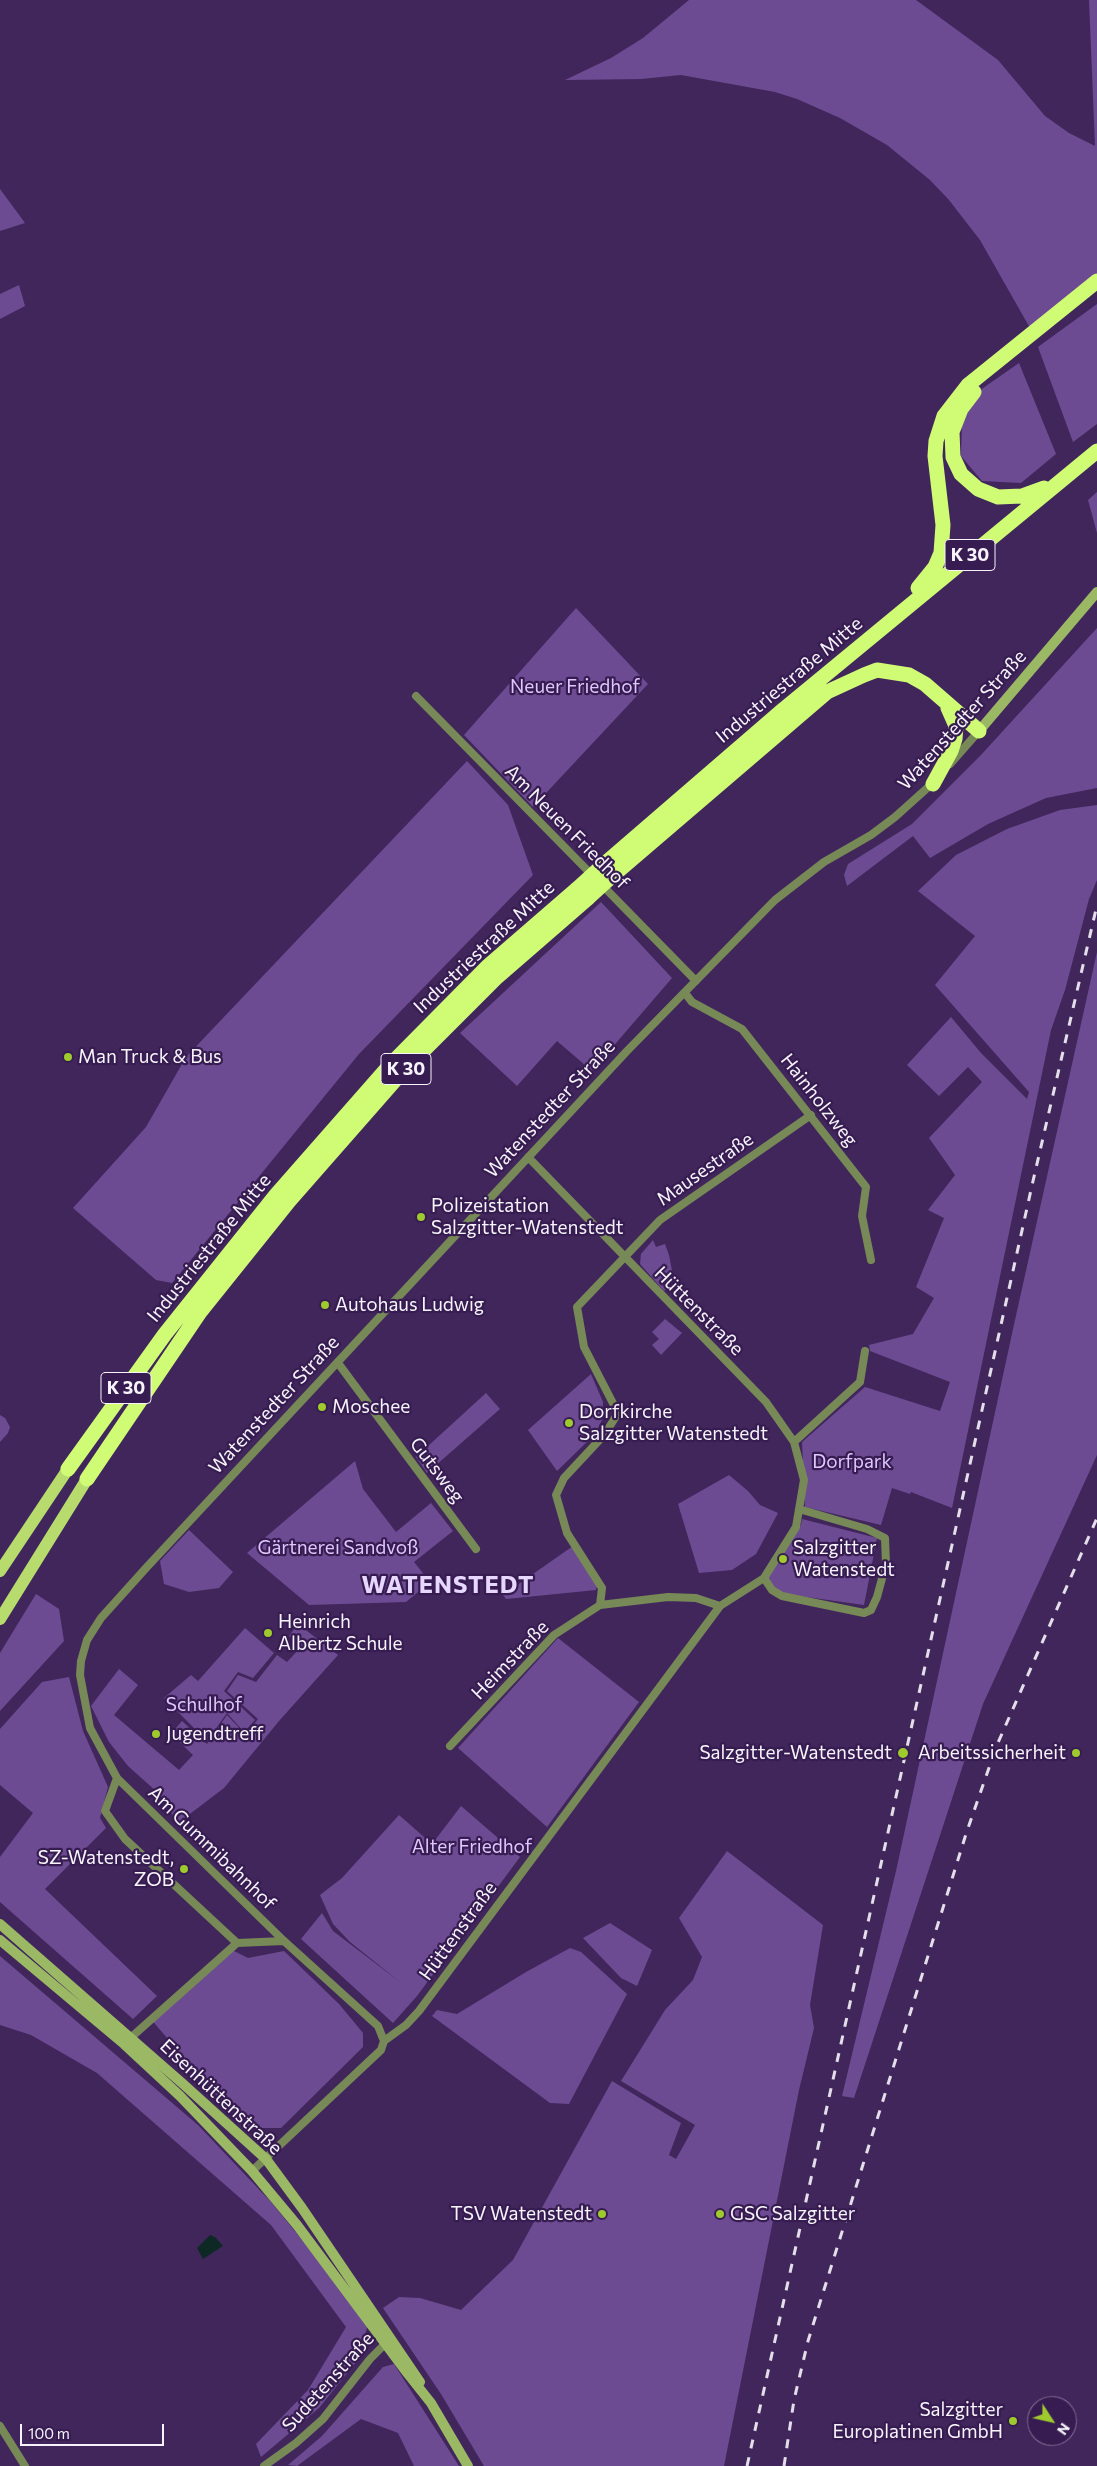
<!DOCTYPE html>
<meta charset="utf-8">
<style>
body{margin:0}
#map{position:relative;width:1097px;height:2466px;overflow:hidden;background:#41265c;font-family:Commissioner,sans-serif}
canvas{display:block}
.north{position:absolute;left:1027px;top:2396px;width:50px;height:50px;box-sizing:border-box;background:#371c51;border:1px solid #837295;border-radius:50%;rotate:125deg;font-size:14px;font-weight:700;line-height:20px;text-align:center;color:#f6f3fa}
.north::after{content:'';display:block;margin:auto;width:18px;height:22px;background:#9eca2e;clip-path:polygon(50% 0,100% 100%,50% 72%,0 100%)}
.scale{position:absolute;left:20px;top:2424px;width:144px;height:22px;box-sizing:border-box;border:2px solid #f6f3fa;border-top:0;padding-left:6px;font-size:15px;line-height:18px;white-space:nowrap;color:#f6f3fa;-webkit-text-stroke:4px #371c51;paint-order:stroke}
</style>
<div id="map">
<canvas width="1097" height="2466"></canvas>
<div class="north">N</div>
<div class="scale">100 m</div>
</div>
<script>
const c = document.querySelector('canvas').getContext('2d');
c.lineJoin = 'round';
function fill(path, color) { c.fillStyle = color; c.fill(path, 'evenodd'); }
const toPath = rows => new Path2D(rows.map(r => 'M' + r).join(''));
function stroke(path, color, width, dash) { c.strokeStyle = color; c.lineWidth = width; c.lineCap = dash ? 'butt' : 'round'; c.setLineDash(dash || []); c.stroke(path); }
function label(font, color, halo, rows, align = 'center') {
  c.font = font + ' Commissioner,sans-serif'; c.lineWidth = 4.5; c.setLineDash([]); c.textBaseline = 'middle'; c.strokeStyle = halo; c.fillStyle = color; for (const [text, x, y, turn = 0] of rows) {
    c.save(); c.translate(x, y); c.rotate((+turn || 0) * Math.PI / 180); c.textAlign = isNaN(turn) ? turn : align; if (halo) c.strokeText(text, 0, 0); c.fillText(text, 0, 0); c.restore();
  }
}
fill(toPath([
 [689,0,916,0,998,60,1045,116,1069,133,1095,146,1089,0,1097,0,1097,275,1030,328,980,240,949,200,930,180,887,145,840,118,797,99,775,92,681,75,641,79,565,80,611,58,643,38],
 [0,189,25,223,0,231],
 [19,285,25,306,0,319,0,294],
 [1097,304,1097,424,1073,442,1038,347],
 [1019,363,1056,454,1021,483,982,481,961,456,962,422,973,395],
 [1097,492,1097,533,1088,500],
 [576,608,648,684,533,807,464,735],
 [1097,628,1097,788,1046,798,988,824,930,858,913,836,847,886,844,875,848,864,912,824,981,755],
 [467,761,508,805,533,875,359,1054,172,1283,156,1280,73,1208,146,1127,186,1057],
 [1097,805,1097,880,1089,899,1065,990,1051,1030,952,1508,911,1492,910,1494,892,1488,881,1525,805,1507,802,1442,865,1387,940,1411,950,1382,870,1351,869,1345,913,1334,934,1298,916,1287,944,1218,928,1210,955,1175,929,1138,982,1082,968,1067,939,1096,907,1065,951,1017,981,1053,1027,1099,1029,1092,935,985,975,936,918,891,956,855,1007,829,1060,810],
 [601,902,672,978,592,1071,557,1041,517,1086,460,1033],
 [1097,952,1097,1455,983,1704,854,2098,842,2096,896,1871,1013,1329],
 [653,1240,656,1247,665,1244,669,1255,674,1281,664,1291,640,1264,641,1254],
 [665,1319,682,1333,661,1355,652,1345,659,1339,652,1332],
 [591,1374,603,1402,602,1420,595,1434,557,1471,528,1430],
 [486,1393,500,1409,427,1473,416,1457],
 [0,1415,5,1418,10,1427,8,1433,0,1442],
 [355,1461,363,1489,396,1532,431,1503,453,1531,414,1562,430,1582,406,1602,309,1605,247,1553],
 [729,1475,748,1491,760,1505,778,1513,756,1554,732,1570,699,1573,678,1504],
 [802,1519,877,1538,864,1605,785,1594,774,1589,767,1578,801,1525],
 [189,1530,233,1572,219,1588,189,1592,164,1584,160,1561],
 [573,1546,597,1584,596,1590,506,1599,503,1595],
 [36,1594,59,1609,64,1641,0,1711,0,1653],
 [298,1624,338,1655,279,1721,224,1788,178,1823,157,1792,128,1766,109,1742,91,1706,119,1669,138,1685,114,1715,179,1770,193,1755,171,1734,182,1721,207,1744,227,1715,246,1735,258,1719,227,1691,238,1675,256,1682,277,1655,287,1662,301,1647,289,1636],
 [245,1628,274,1653,253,1678,238,1672,224,1691,255,1720,244,1732,227,1713,207,1741,164,1698,191,1675,198,1681],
 [558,1638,639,1702,547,1827,458,1748],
 [69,1677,83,1731,108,1787,100,1818,106,1828,45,1889,157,1996,133,2019,0,1902,0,1857,33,1813,0,1785,0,1729,42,1682],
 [461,1806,520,1857,417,1996,393,2023,301,1939,322,1913,333,1931,400,1982,350,1942,333,1924,320,1895,342,1878,399,1815,432,1844],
 [727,1851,823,1925,810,2005,814,2028,799,2090,724,2466,484,2466,441,2394,383,2308,399,2297,420,2298,461,2310,513,2260,612,2081,681,2123,669,2155,676,2159,695,2125,621,2081,665,2010,693,1980,702,1957,679,1918],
 [610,1923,652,1950,637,1986,621,1978,583,1938],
 [570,1948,581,1952,627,1994,569,2104,550,2103,432,2016,437,2010,457,2014,526,1972],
 [230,1949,248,1958,284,1951,339,2004,363,2033,363,2047,281,2128,245,2128,149,2017],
 [0,1956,198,2125,271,2202,351,2300,368,2325,356,2362,319,2408,261,2457,256,2444,308,2390,346,2327,271,2225,97,2073,31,2035,0,2025],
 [394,2364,459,2466,414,2466,398,2433,361,2419,297,2466,288,2465,322,2436,383,2367]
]), '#6d4b92');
fill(toPath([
 [210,2235,215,2237,223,2246,203,2259,197,2248]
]), '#0d2825');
stroke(toPath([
 [416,696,593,876],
 [950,764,979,731],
 [601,884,696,981],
 [685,993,692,1002,742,1029,866,1187,862,1216,871,1260],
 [338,1363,476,1549],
 [794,1442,860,1382,865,1351],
 [764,1578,772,1590,782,1596,864,1613,871,1610,877,1597,886,1564,885,1538,867,1529,799,1509],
 [600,1605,602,1588,567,1533,556,1495,564,1478,605,1434,618,1413,584,1347,577,1307,660,1220,811,1115],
 [450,1746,554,1635,600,1605,668,1597,696,1598,720,1606],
 [117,1778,105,1811,125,1839,237,1943],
 [127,2041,237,1943,284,1941],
 [384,2041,378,2026,284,1941,117,1778,90,1728,80,1675,81,1661,87,1640,101,1618,146,1568,562,1121,627,1051,775,900,824,862,871,835,895,817,934,782],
 [252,2171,381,2050,384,2041,406,2025,419,2011,720,1606,764,1578,796,1527,804,1480,794,1442,766,1402,528,1157],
 [0,2426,25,2466],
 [264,2466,296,2443,323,2419,370,2359,389,2340]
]), '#778956', 8);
stroke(toPath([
 [979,731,1097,592],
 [0,1924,182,2083,266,2159,302,2208,420,2382],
 [0,1940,124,2044,180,2096,252,2171,297,2225,408,2374,431,2403,468,2466]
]), '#9bb864', 10);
stroke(toPath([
 [0,1571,68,1469],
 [0,1619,87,1479]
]), '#b7dc6d', 12);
stroke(toPath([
 [974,392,961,409,952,432,953,457,961,474,978,489,998,497,1022,496,1044,488],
 [918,588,935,567,941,553,943,525,935,456,936,441,944,416,968,385,1097,281],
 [933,784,951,751,955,739,956,726,948,708],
 [601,867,784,709,1097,451],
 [611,877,827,692,864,675,877,670,909,675,925,684,979,731],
 [68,1469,165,1334,276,1195,391,1064,487,967,577,889],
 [87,1479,200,1312,289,1201,403,1071,497,977,588,898]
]), '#d0fc75', 15);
stroke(toPath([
 [747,2466,1033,1181,1097,905],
 [784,2466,794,2400,808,2341,966,1834,997,1745,1097,1518]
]), '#e3dee9', 3, [9, 9]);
stroke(toPath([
 [577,889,601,867],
 [588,898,611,877]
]), '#d0fc75', 15);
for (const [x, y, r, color] of [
 [68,1057,5,"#9eca2e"],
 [421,1217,5,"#9eca2e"],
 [325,1305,5,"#9eca2e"],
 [322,1407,5,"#9eca2e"],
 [569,1423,5,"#9eca2e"],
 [783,1559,5,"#9eca2e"],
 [268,1633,5,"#9eca2e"],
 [156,1734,5,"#9eca2e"],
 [903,1753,6,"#9eca2e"],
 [1076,1753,5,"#9eca2e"],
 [184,1869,5,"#9eca2e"],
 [602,2214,5,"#9eca2e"],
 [720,2214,5,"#9eca2e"],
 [1013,2421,5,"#9eca2e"]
]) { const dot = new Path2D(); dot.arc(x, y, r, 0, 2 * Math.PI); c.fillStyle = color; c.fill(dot); stroke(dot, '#371c51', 2); }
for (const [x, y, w] of [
 [970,555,50],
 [406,1069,50],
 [126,1388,50]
]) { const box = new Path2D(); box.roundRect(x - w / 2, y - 15.5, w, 31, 4); c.fillStyle = '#371c51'; c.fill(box); stroke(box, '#f6f3fa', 1); }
label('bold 18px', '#f6f3fa', null, [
 ["K 30",970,555],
 ["K 30",406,1069],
 ["K 30",126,1388]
]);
label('19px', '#f6f3fa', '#371c51', [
 ["Industriestraße Mitte",789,680,-40],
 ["Watenstedter Straße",962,720,-48],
 ["Am Neuen Friedhof",567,827,45],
 ["Industriestraße Mitte",484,947,-43],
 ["Hainholzweg",819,1100,52],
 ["Watenstedter Straße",550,1109,-47],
 ["Mausestraße",705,1169,-35],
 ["Industriestraße Mitte",209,1248,-51],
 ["Hüttenstraße",699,1311,45],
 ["Watenstedter Straße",274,1405,-47],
 ["Gutsweg",437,1470,53],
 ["Heimstraße",510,1660,-46],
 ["Am Gummibahnhof",212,1848,44],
 ["Hüttenstraße",458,1931,-54],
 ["Eisenhüttenstraße",221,2097,43],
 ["Sudetenstraße",328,2382,-48]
]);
label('19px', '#dfc7fe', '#371c51', [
 ["Neuer Friedhof",575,687],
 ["Dorfpark",852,1462],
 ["Gärtnerei Sandvoß",338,1548],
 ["Schulhof",204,1705],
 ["Alter Friedhof",472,1847]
]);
label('19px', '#f6f3fa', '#371c51', [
 ["Man Truck & Bus",78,1057],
 ["Polizeistation",431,1206],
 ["Salzgitter-Watenstedt",431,1228],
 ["Autohaus Ludwig",335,1305],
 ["Moschee",332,1407],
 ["Dorfkirche",579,1412],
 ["Salzgitter Watenstedt",579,1434],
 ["Salzgitter",793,1548],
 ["Watenstedt",793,1570],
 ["Heinrich",278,1622],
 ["Albertz Schule",278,1644],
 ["Jugendtreff",166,1734],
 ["Salzgitter-Watenstedt",892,1753,"right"],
 ["Arbeitssicherheit",1066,1753,"right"],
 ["SZ-Watenstedt,",174,1858,"right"],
 ["ZOB",174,1880,"right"],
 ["TSV Watenstedt",592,2214,"right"],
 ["GSC Salzgitter",730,2214],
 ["Salzgitter",1003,2410,"right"],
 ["Europlatinen GmbH",1003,2432,"right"]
], 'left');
c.letterSpacing = '1px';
label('bold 24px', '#e7d6fe', '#371c51', [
 ["WATENSTEDT",448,1585]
]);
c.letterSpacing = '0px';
</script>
